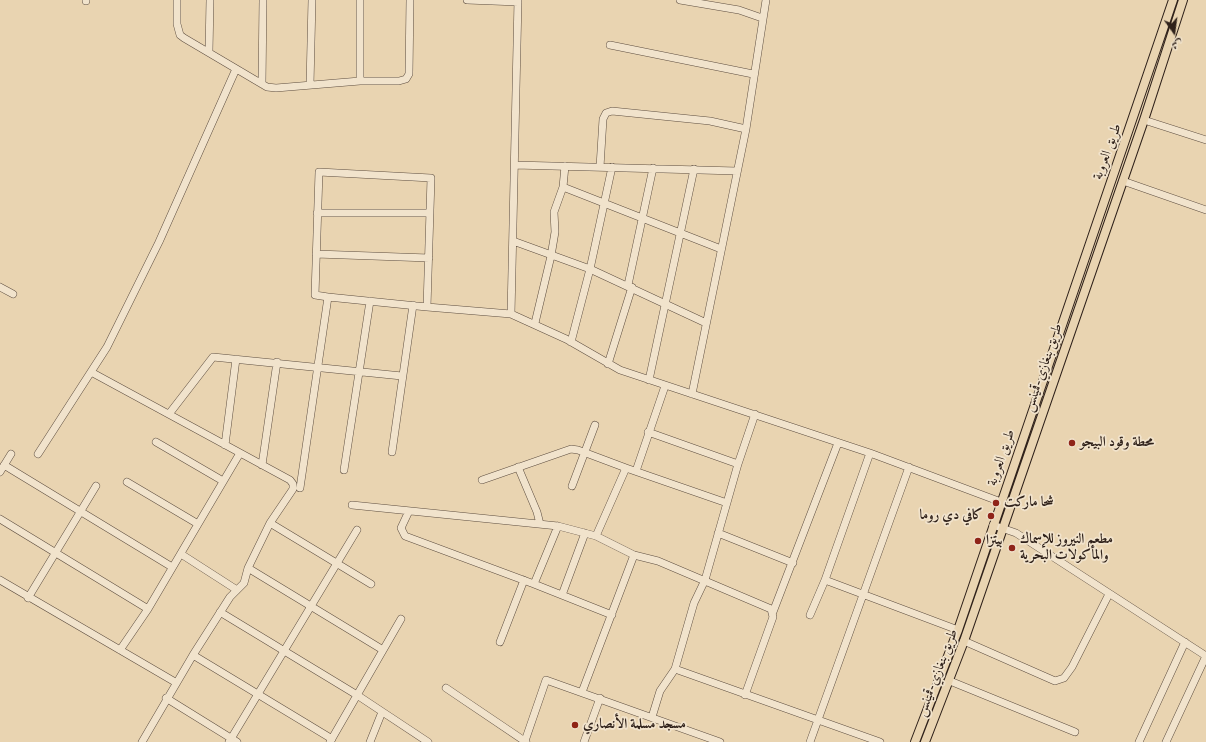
<!DOCTYPE html>
<meta charset="utf-8">
<style>
body{margin:0}
#map{position:relative;width:1206px;height:742px;overflow:hidden;background:#e9d4b1;font-family:"IM FELL Double Pica",Amiri,serif}
canvas{display:block}
.north{position:absolute;left:1154px;top:12px;width:40px;height:40px;-webkit-text-stroke:3px #f1e3cc;paint-order:stroke;rotate:166deg;font-size:11px;font-weight:700;line-height:16px;text-align:center;color:#2f211a}
.north::after{content:'';display:block;margin:auto;width:14px;height:18px;background:#2f211a;clip-path:polygon(50% 0,100% 100%,50% 72%,0 100%)}
</style>
<div id="map">
<canvas width="1206" height="742"></canvas>
<div class="north">ش</div>
</div>
<script>
const c = document.querySelector('canvas').getContext('2d');
c.lineJoin = 'round';
const toPath = rows => new Path2D(rows.map(r => 'M' + r).join(''));
function stroke(path, color, width, dash) { c.strokeStyle = color; c.lineWidth = width; c.lineCap = dash ? 'butt' : 'round'; c.setLineDash(dash || []); c.stroke(path); }
function label(font, color, halo, rows, align = 'center') {
  c.font = font + ' "IM FELL Double Pica",Amiri,serif'; c.lineWidth = 3.5; c.setLineDash([]); c.textBaseline = 'middle'; c.strokeStyle = halo; c.fillStyle = color; for (const [text, x, y, turn = 0] of rows) {
    c.save(); c.translate(x, y); c.rotate((+turn || 0) * Math.PI / 180); c.textAlign = isNaN(turn) ? turn : align; if (halo) c.strokeText(text, 0, 0); c.fillText(text, 0, 0); c.restore();
  }
}
const minor = toPath([
 [177,0,177,24,180,35,184,38,267,87,276,88,360,81,399,81,406,79,409,74,410,0],
 [360,0,360,81],
 [467,0,518,2],
 [518,0,511,314,566,339,620,370,870,453,1001,502],
 [680,0,739,10,762,18],
 [86,1,86,0],
 [610,45,753,74],
 [209,52,210,0],
 [262,84,263,0],
 [310,85,312,0],
 [1144,120,1206,140],
 [515,165,737,171],
 [600,167,603,119,606,113,612,111,710,121,746,129],
 [1123,181,1206,210],
 [563,187,721,249],
 [317,213,430,213],
 [513,241,590,269,706,323],
 [316,254,429,258],
 [628,285,653,168],
 [0,287,13,294],
 [328,297,427,307],
 [535,323,551,256,555,232,554,212,563,187,565,166],
 [571,342,590,269,612,167],
 [608,364,632,287],
 [91,372,290,480,293,484,293,489,270,523,248,568,244,583,230,597,193,655,142,742],
 [649,380,694,169],
 [692,394,746,129,766,0],
 [169,414,213,357,402,376],
 [648,432,738,464],
 [156,442,223,481],
 [225,445,236,359],
 [392,452,413,305],
 [870,453,825,580,958,630],
 [38,454,107,347,159,242,236,69],
 [4,465,172,567],
 [262,465,277,362],
 [518,467,537,512,540,524],
 [344,470,370,301],
 [636,471,665,386],
 [0,472,11,454],
 [482,480,571,449,578,450,626,468],
 [127,482,198,524],
 [572,486,595,425],
 [300,488,328,297,315,295,319,172,431,178,427,307,511,314],
 [352,505,558,526,596,536,626,468,727,503],
 [409,511,401,528,405,536,534,584],
 [0,519,148,609],
 [270,523,371,584],
 [993,525,1016,533,1206,656],
 [558,526,534,584,612,615],
 [718,533,793,563],
 [596,536,634,555,658,561,771,609,773,617,745,695],
 [181,554,237,590],
 [248,568,383,650],
 [0,580,175,682],
 [562,595,585,533],
 [28,598,96,486],
 [220,612,357,695,428,742],
 [773,612,838,443],
 [810,615,825,580],
 [964,641,1055,681,1064,678,1072,667,1109,594],
 [500,642,524,580],
 [120,650,148,609,240,453],
 [193,655,332,739],
 [675,669,880,742],
 [950,681,1075,732],
 [446,688,526,742],
 [582,692,634,555],
 [166,698,237,742],
 [652,717,660,691,675,669,694,603,705,580,738,464,755,414],
 [525,741,546,680,720,742],
 [229,742,357,530],
 [330,742,401,619],
 [370,742,382,712],
 [584,742,600,698],
 [810,742,909,467],
 [1139,742,1185,642],
 [1166,742,1206,656]
]);
const major = toPath([
 [915,742,958,630,1173,0],
 [925,742,964,641,1144,120,1183,0]
]);
stroke(minor, '#5e4e40', 8);
stroke(major, '#2f211a', 10);
stroke(minor, '#f1e3cc', 7);
stroke(major, '#e9d4b1', 8);
for (const [x, y, r, color] of [
 [1072,443,4,"#8f2418"],
 [996,503,4,"#8f2418"],
 [991,516,4,"#8f2418"],
 [978,541,4,"#8f2418"],
 [1012,548,4,"#8f2418"],
 [575,725,4,"#8f2418"]
]) { const dot = new Path2D(); dot.arc(x, y, r, 0, 2 * Math.PI); c.fillStyle = color; c.fill(dot); stroke(dot, '#f1e3cc', 1.5); }
label('14px', '#2f211a', '#f1e3cc', [
 ["طريق العروبة",1108,152,-70],
 ["طريق بنغازي-قمينس",1044,368,-71],
 ["طريق العروبة",1002,458,-71],
 ["طريق بنغازي-قمينس",938,673,-69]
]);
label('bold 14px', '#2f211a', '#f1e3cc', [
 ["محطة وقود البيجو",1080,443],
 ["شحا ماركت",1004,503],
 ["كافي دي روما",983,516,"right"],
 ["مطعم النيروز للإسماك",1020,540],
 ["والمأكولات البحرية",1020,556],
 ["بيتزا",986,541],
 ["مسجد مسلمة الأنصاري",583,725]
], 'left');
</script>
